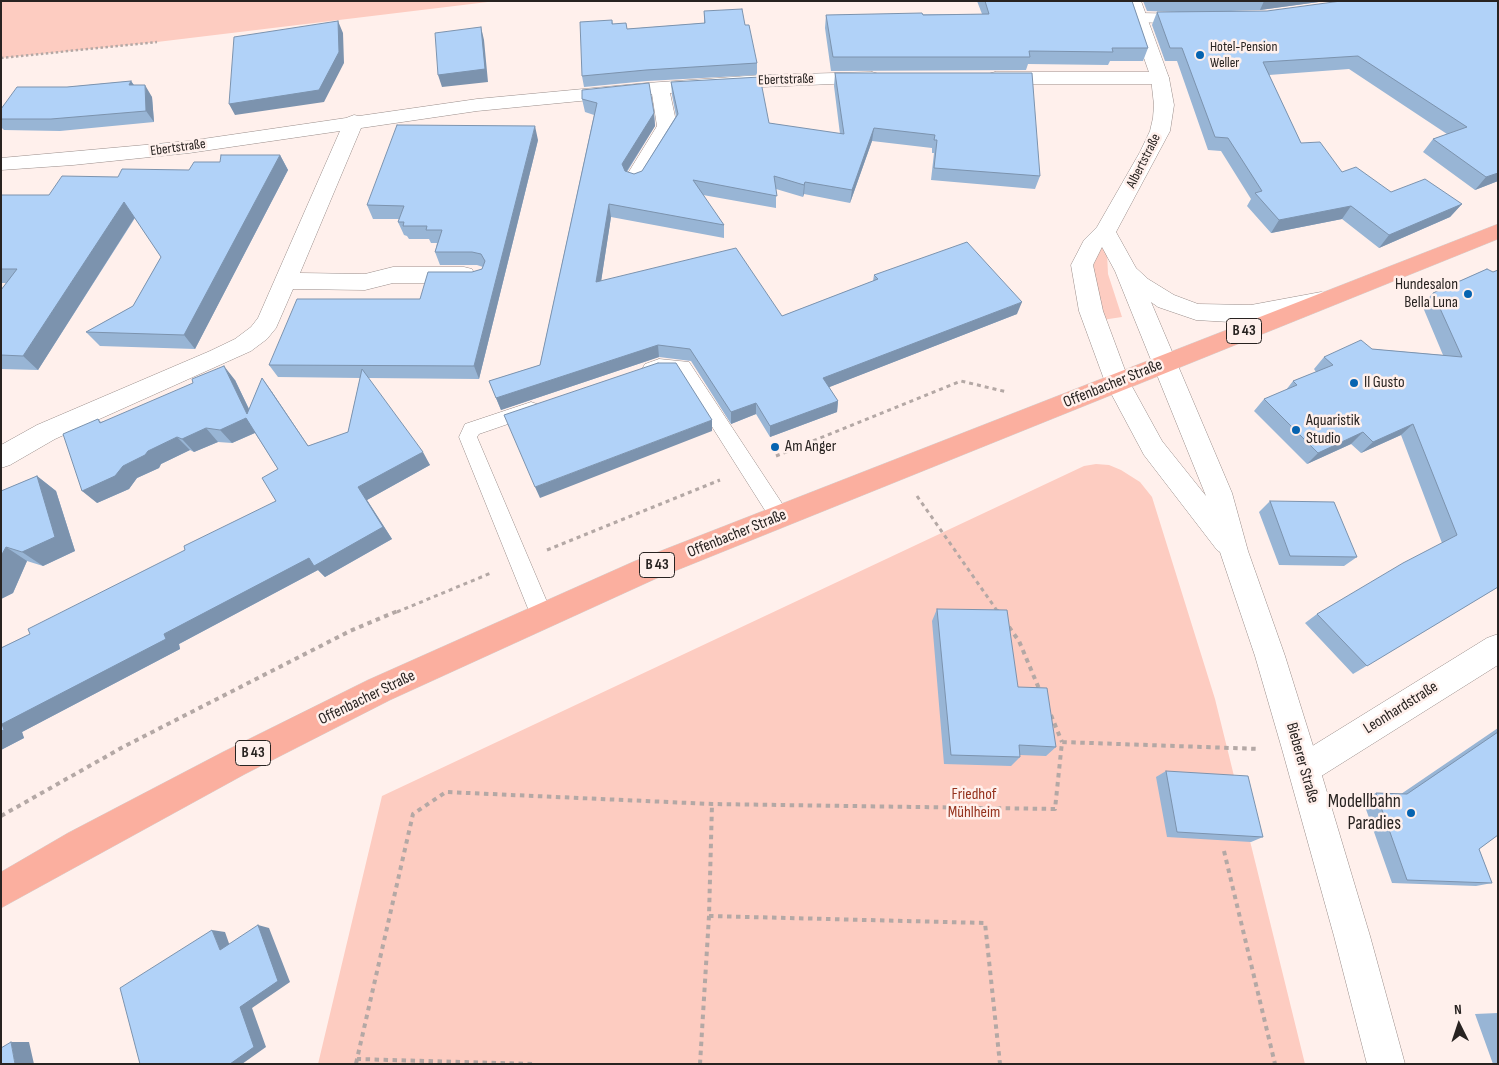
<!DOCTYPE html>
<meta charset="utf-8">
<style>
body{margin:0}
#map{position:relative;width:1499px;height:1065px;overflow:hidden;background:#fff0ec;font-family:"Sofia Sans Condensed",sans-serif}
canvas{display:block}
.frame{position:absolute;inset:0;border:2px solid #282321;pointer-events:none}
.north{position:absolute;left:1434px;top:1000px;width:50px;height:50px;-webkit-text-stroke:4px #fff0ec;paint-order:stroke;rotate:356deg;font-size:14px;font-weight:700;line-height:20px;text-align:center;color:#282321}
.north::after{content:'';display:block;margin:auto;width:18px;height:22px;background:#282321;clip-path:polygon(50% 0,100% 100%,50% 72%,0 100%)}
</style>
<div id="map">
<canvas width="1499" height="1065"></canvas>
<div class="frame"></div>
<div class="north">N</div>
</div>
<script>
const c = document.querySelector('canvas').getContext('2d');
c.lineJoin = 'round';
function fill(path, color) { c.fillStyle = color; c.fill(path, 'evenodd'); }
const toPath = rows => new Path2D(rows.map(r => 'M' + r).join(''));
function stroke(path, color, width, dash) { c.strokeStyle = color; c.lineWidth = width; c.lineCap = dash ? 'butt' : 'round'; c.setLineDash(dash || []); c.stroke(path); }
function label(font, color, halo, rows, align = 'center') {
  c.font = font + ' "Sofia Sans Condensed",sans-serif'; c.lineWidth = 5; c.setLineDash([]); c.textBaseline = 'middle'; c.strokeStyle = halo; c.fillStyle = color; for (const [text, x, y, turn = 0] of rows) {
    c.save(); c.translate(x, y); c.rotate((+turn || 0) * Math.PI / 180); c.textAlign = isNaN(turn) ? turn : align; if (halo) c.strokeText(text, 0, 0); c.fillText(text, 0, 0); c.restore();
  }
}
fill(toPath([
 [1,1,496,1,157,42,1,58],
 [1101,247,1107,253,1108,274,1122,317,1102,320,1093,269,1095,255],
 [1096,464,1109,465,1121,470,1140,482,1152,497,1215,699,1305,1064,318,1064,382,796,1084,466]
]), '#fdccc1');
const lane = toPath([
 [659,359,689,362,787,511,790,517,787,523,780,525,773,523,678,373,660,373,651,376,645,374,642,369,645,364,659,359],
 [531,402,537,404,540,409,537,414,479,434,477,437,553,616,549,623,542,626,535,623,531,616,459,437,465,424,531,402]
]);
const street = toPath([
 [1139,13,1193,14,1199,15,1202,19,1199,23,1193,24,1133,22,1130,18,1133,14,1139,13],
 [872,72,879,74,881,78,879,82,761,87,670,93,677,126,642,183,635,185,628,183,625,178,657,126,652,94,477,111,361,128,300,273,365,274,393,267,464,267,472,269,475,275,472,281,464,283,393,283,365,290,293,289,276,328,267,339,251,351,55,439,10,465,1,468,1,445,37,425,210,351,235,339,251,327,258,318,340,131,189,153,73,165,1,170,1,158,189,141,346,118,354,115,359,116,477,99,647,83,761,75,872,72],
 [995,72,1160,72,1167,74,1169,78,1167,82,1160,84,995,84,988,82,986,78,988,74,995,72],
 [1498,634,1498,665,1315,780,1304,785,1293,780,1288,769,1293,758,1487,638,1498,634]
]);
const secondary = toPath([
 [1124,1,1141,1,1169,78,1174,105,1170,131,1116,232,1136,268,1148,279,1174,295,1198,304,1251,305,1321,292,1329,294,1332,300,1329,306,1321,308,1251,321,1230,322,1196,320,1158,307,1151,302,1232,493,1248,551,1285,656,1314,749,1370,936,1405,1064,1367,1064,1334,936,1282,749,1255,656,1220,552,1217,550,1144,455,1105,382,1079,311,1071,265,1084,240,1097,227,1140,152,1150,131,1153,118,1154,105,1151,78,1124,1],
 [1102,247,1115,271,1206,496,1162,441,1129,381,1103,311,1093,265,1102,247]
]);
const primary = toPath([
 [1498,224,1498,239,655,579,390,700,245,774,1,908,1,872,68,833,223,752,368,680,635,561,1498,224]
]);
stroke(lane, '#9a8d8a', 1);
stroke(street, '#9a8d8a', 1);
stroke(secondary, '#9a8d8a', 1);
stroke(primary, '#d4d3d3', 1);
stroke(toPath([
 [1,58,157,42]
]), '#b4a8a5', 2.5, [2.5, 2.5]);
stroke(toPath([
 [776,456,961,381,1007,392],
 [917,496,998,612],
 [547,550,720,480],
 [397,612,491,573]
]), '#b4a8a5', 3, [4, 4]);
stroke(toPath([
 [997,610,998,612],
 [1009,627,1019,641,1040,691],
 [1051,715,1062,742],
 [1,816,123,747,350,631,400,610],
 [1224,851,1275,1064],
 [709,916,985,923,1000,1064],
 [356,1064,357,1059],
 [532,1064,357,1059,413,814,446,792,712,804,1055,809,1062,742,1260,749],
 [700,1064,709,916,712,804]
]), '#b4a8a5', 4, [4.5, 4.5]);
fill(lane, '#fff');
fill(street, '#fff');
fill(secondary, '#fff');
fill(primary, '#fbaf9f');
fill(toPath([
 [977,1,1132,1,1148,48,1143,61,1110,61,1108,65,1028,64,1026,70,831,71,825,28,826,15,982,14],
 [1143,1,1326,1,1260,10,1231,11,1267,11,1498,1,1498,181,1475,190,1423,152,1433,139,1447,134,1349,69,1269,75,1301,143,1342,172,1391,192,1462,204,1450,217,1379,248,1342,219,1271,233,1247,206,1251,199,1221,151,1208,150,1177,61,1165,61,1152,25,1157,12,1178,12,1147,11],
 [704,11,745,25,757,63,757,75,647,81,584,87,582,76,612,20,613,24,627,29,704,23],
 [835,73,1040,176,1035,189,931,180,934,153,932,153,932,148,872,141,850,203,804,194,803,197,776,189,776,208,703,195,724,225,724,238,611,217,601,281,782,316,873,281,874,275,1017,314,829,387,838,401,837,412,770,437,756,414,731,424,691,361,659,357,501,410,489,381,540,365,594,115,585,112,582,99,654,113,655,126,627,172,634,174,642,171,676,116,672,95,671,82,769,123,840,134,834,86],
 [131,81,134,85,152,97,154,122,60,131,4,130,1,127,1,109,67,87],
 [538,140,479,379,368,378,430,465,367,500,392,539,325,577,318,570,179,644,180,649,22,732,24,738,1,750,1,648,30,634,276,501,278,469,255,433,232,443,218,442,194,452,190,450,161,464,159,468,137,478,129,489,97,503,98,419,101,422,235,380,249,409,262,378,272,392,308,446,348,432,360,378,278,377,269,365,420,299,472,272,482,269,483,267,477,265,440,265,435,252,437,243,431,243,429,239,409,239,407,236,404,235,398,222,399,219,373,219,367,205],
 [280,155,288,170,195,349,100,346,86,332,133,306,161,257,135,218,38,370,1,369,1,290,6,283,1,283,1,195,49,195,118,177,189,170,220,162],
 [1487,269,1498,587,1353,674,1305,623,1317,614,1442,543,1401,435,1361,453,1351,444,1307,464,1254,411,1264,399,1286,390,1293,381,1316,372,1314,369,1324,357,1372,349,1443,355,1422,305,1433,293],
 [37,476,56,491,75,551,43,566,27,561,13,593,1,599,1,491],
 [1270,501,1357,557,1344,566,1279,565,1259,512],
 [937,609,1018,687,1056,747,1046,756,1020,755,1020,757,1011,766,944,764,932,621],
 [1498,728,1498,835,1479,849,1492,883,1476,886,1392,883,1362,798,1376,793,1401,794],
 [1166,771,1263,837,1251,842,1167,837,1156,777],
 [1498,1013,1498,1064,1493,1064,1475,1014]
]), '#98b5d5');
fill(toPath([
 [1264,1,1326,1,1260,10],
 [338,21,343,33,344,63,324,102,235,115,229,104],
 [481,27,484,40,488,82,442,87,438,75],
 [131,81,139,93,129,85],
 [145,85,152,97,154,122,146,111],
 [654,113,655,126,623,177,622,164],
 [535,126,538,140,479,379,474,366],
 [874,128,872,141,850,203,852,190],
 [280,155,288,170,195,349,184,335],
 [1498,173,1498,181,1475,190,1486,177],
 [805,182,804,194,803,197,804,185],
 [124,202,135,217,38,370,23,356],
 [609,204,611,217,599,295,596,282],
 [1462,204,1450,217,1379,248,1389,235],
 [1351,206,1342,219,1271,233,1279,220],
 [1022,302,1017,314,822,390,823,378],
 [658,345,659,357,501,410,496,398],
 [224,366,235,380,258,428,247,414],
 [262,378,272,392,317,459,308,446],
 [838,401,837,412,770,437,770,426],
 [756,403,756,414,731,424,731,412],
 [246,418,257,432,232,443,220,430],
 [712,420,712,431,540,498,535,487],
 [1413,424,1401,435,1361,453,1373,442],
 [206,428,218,442,194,452,182,439],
 [1363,432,1351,444,1307,464,1318,453],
 [177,437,190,450,161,464,159,468,137,478,129,489,97,503,82,491,148,451],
 [423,452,430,465,367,500,392,539,325,577,318,570,179,644,180,649,22,732,24,738,1,750,2,724,164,634,358,487],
 [37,476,56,491,75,551,43,566,22,552],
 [6,547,27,561,13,593,1,599,1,556],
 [258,925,269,928,290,982,252,1008,266,1047,242,1064,230,1064,240,1007],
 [212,930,225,932,232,952,220,950],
 [11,1042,29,1042,34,1064,15,1064]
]), '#7c93ae');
const building = toPath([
 [985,1,1132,1,1148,48,1112,48,1113,52,1029,51,1030,57,833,57,826,15,922,13,923,15,989,14,985,1],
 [1341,1,1498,1,1498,173,1486,177,1433,139,1467,127,1358,56,1263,62,1301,143,1320,142,1342,172,1356,167,1391,192,1425,179,1462,204,1389,235,1351,206,1279,220,1255,193,1262,191,1228,138,1215,137,1182,48,1170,48,1157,12,1267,11,1341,1],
 [742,9,745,25,749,25,757,63,646,70,582,76,580,22,612,20,612,24,626,23,627,29,705,23,704,11,742,9],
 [338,21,339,52,319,90,229,104,234,37,338,21],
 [481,27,485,69,438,75,435,33,481,27],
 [835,73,1032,73,1040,176,934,168,937,140,934,140,935,135,874,128,852,190,805,182,804,185,774,176,777,196,693,180,724,225,609,204,596,282,736,248,782,316,878,279,874,275,967,242,1022,302,823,378,838,401,770,426,756,403,731,412,690,349,658,345,496,398,489,381,540,365,597,103,582,99,582,90,649,83,654,113,622,164,625,171,634,174,642,171,678,114,671,82,760,77,769,123,844,134,835,73],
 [131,81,129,85,145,85,146,111,51,119,1,119,1,109,17,87,67,87,131,81],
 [397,125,535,126,474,366,269,365,297,299,420,299,428,272,472,272,482,269,485,261,481,254,472,252,435,252,442,230,426,230,427,226,403,226,404,222,398,222,404,206,367,205,397,125],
 [221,155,280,155,184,335,86,332,133,306,161,257,124,202,23,356,1,355,1,290,17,269,1,269,1,195,49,195,62,176,118,177,122,169,189,170,194,162,220,162,221,155],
 [1487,269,1493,272,1498,270,1498,587,1367,666,1317,614,1403,563,1457,535,1413,424,1373,442,1363,432,1318,453,1264,399,1297,385,1293,381,1333,365,1324,357,1361,340,1372,349,1462,357,1433,293,1487,269],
 [658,363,676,363,712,420,535,487,504,415,658,363],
 [224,366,247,414,262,378,308,446,348,432,362,369,423,452,358,487,383,527,314,566,309,558,164,634,166,639,2,724,4,730,1,731,1,648,30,634,28,629,185,550,184,546,276,501,262,478,278,469,246,418,220,430,206,428,182,439,177,437,148,451,145,455,123,466,115,476,82,491,63,434,98,419,100,423,193,383,192,379,224,366],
 [37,476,55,537,22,552,6,547,1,556,1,491,37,476],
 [1270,501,1334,502,1357,557,1290,556,1270,501],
 [937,609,1007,610,1018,687,1047,688,1056,747,1019,745,1020,757,951,755,937,609],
 [1498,732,1498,835,1479,849,1492,883,1407,880,1376,793,1407,794,1498,732],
 [1166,771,1248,776,1263,837,1177,832,1166,771],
 [258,925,278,981,240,1007,254,1047,230,1064,140,1064,120,988,212,930,220,950,258,925],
 [11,1042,15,1064,1,1064,1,1048,11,1042]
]);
fill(building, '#b1d2f8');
stroke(building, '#7c93ae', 1);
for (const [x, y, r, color] of [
 [1200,55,5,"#0663b0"],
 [1468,294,5,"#0663b0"],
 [1354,383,5,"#0663b0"],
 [1296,430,5,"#0663b0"],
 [775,447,5,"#0663b0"],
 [1411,813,5,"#0663b0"]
]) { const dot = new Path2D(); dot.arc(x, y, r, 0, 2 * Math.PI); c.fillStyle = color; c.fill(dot); stroke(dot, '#fff0ec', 2); }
label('14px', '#282321', '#fff0ec', [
 ["Hotel-Pension",1210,47],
 ["Weller",1210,63]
], 'left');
label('14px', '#282321', '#fff0ec', [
 ["Ebertstraße",786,80,-2],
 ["Ebertstraße",178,148,-8],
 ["Albertstraße",1144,161,-63]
]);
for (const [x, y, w] of [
 [1244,331,35],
 [657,565,35],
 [253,753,35]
]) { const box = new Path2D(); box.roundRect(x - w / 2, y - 12.5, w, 25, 4); c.fillStyle = '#fff0ec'; c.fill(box); stroke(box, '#282321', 1); }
label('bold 15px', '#282321', null, [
 ["B 43",1244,331],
 ["B 43",657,565],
 ["B 43",253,753]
]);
label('16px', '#282321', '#fff0ec', [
 ["Hundesalon",1458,285,"right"],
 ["Bella Luna",1458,303,"right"],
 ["Il Gusto",1364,383],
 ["Aquaristik",1306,421],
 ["Studio",1306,439],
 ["Am Anger",785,447]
], 'left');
label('16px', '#282321', '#fff0ec', [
 ["Offenbacher Straße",1113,384,-22],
 ["Offenbacher Straße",737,534,-22],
 ["Offenbacher Straße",367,698,-26],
 ["Leonhardstraße",1401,708,-32],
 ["Bieberer Straße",1302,763,74]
]);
label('16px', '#95321d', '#fff0ec', [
 ["Friedhof",974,795],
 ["Mühlheim",974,813]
]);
label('19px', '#282321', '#fff0ec', [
 ["Modellbahn",1401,802],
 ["Paradies",1401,824]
], 'right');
</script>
